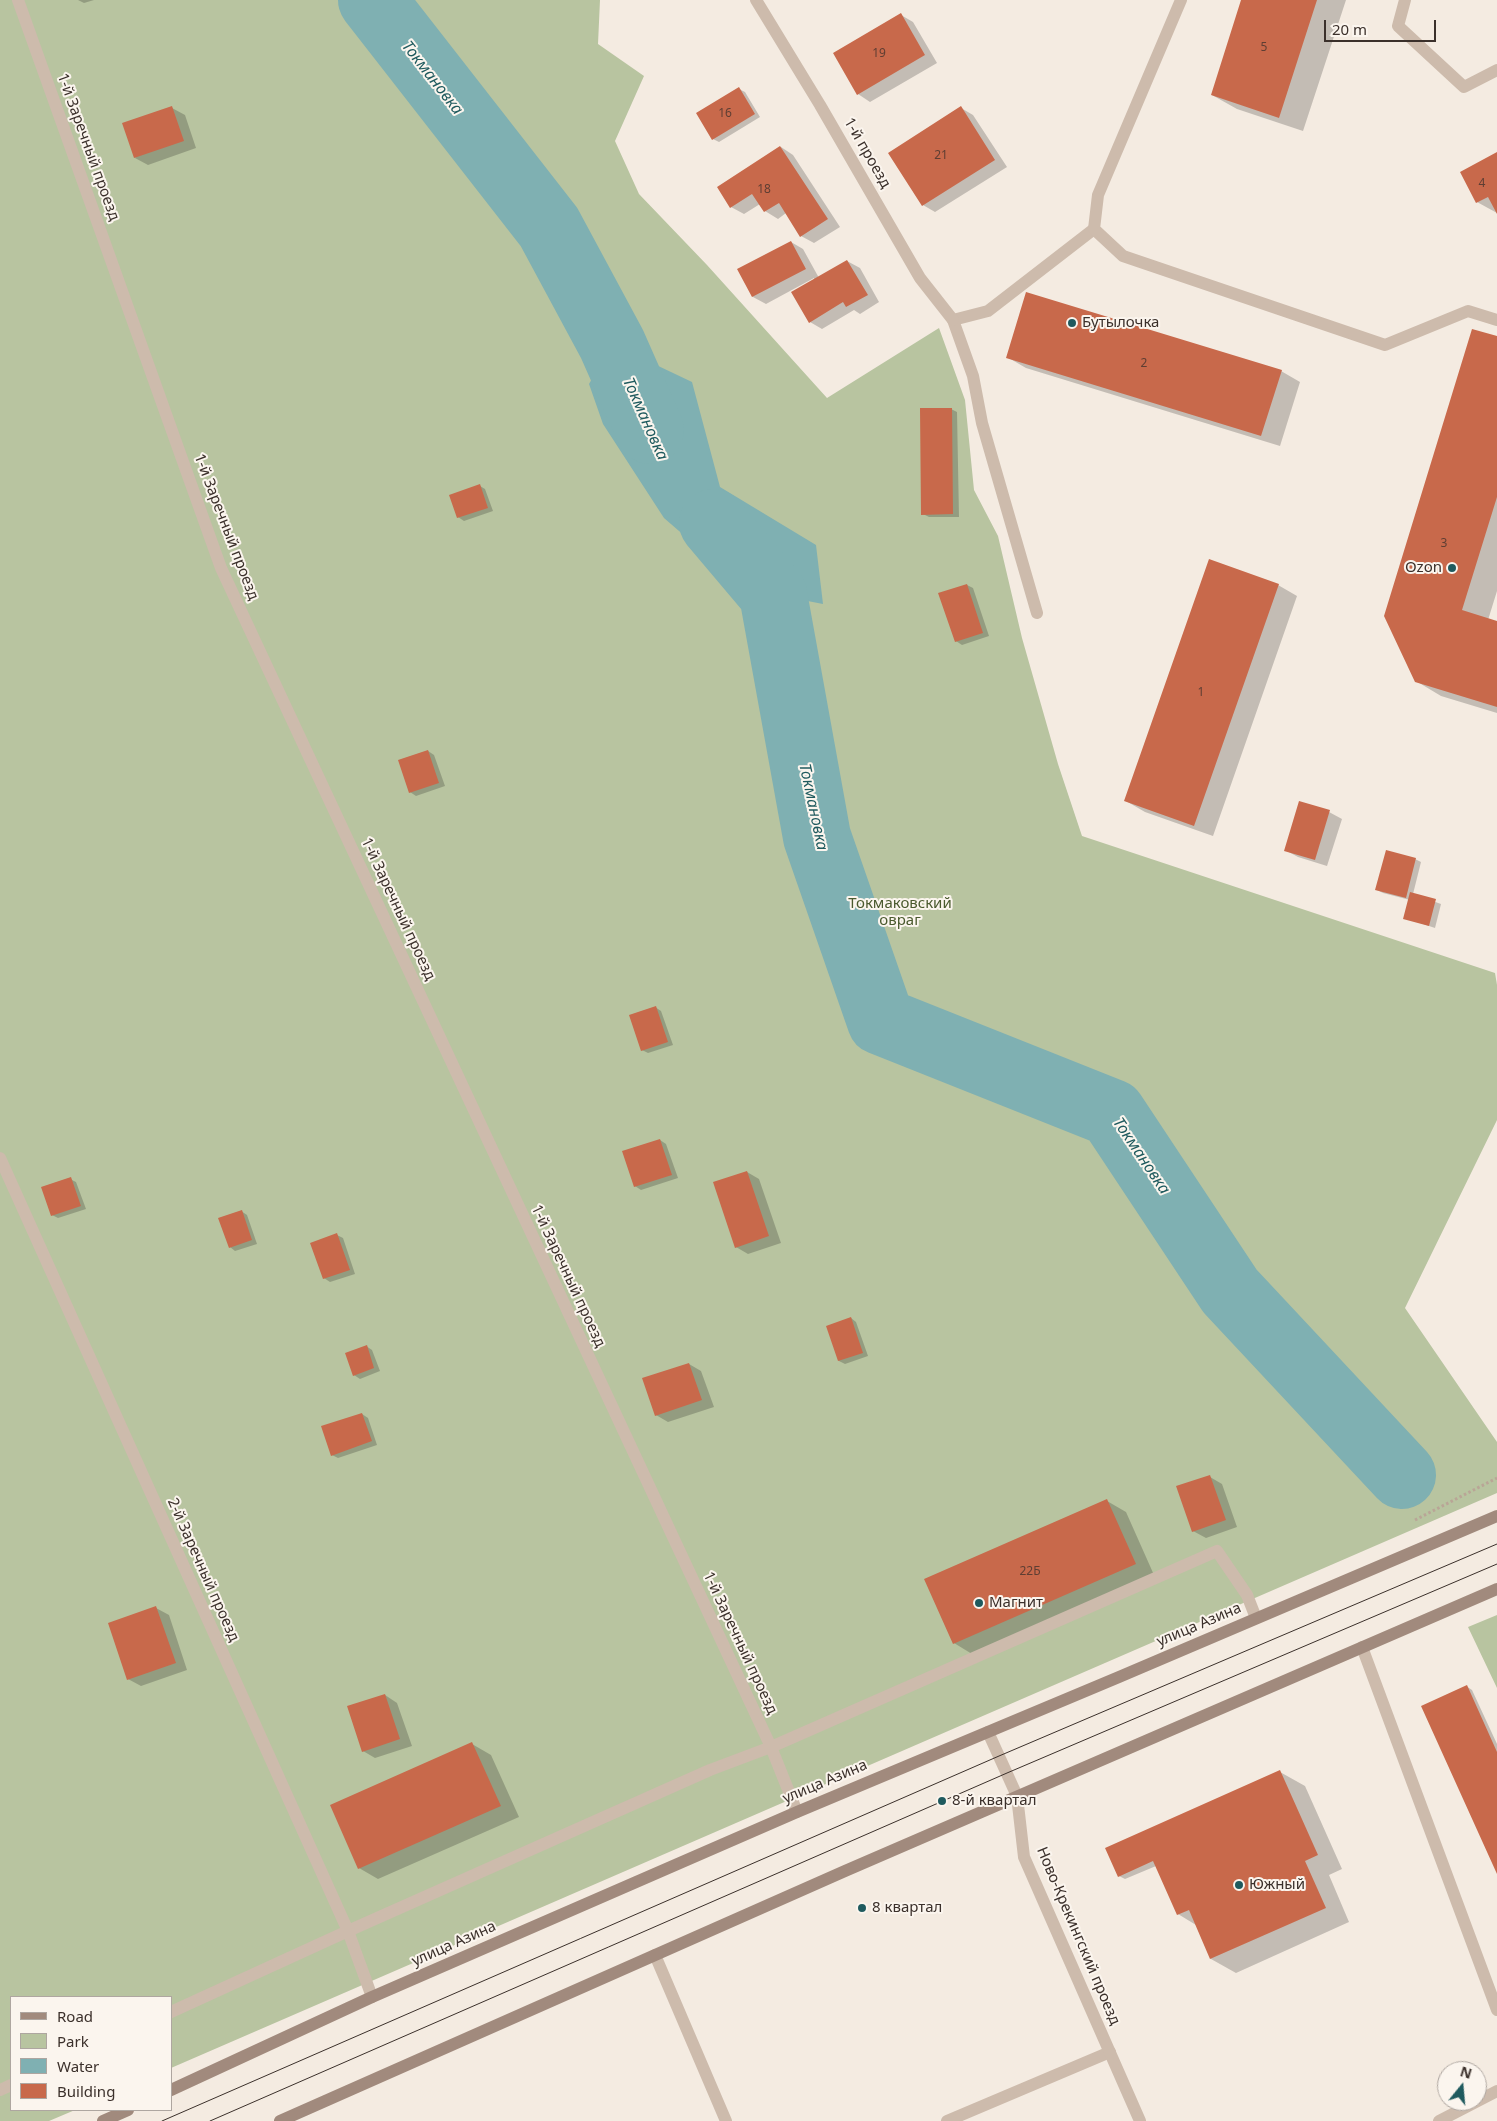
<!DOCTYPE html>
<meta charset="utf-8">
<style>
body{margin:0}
#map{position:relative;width:1497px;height:2121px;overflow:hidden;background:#f4ebe1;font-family:"Noto Sans",sans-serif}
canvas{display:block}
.legend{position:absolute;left:10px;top:1996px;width:162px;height:115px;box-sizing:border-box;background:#fbf5ee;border:1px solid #aea6a0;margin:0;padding:6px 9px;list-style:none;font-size:15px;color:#3b302b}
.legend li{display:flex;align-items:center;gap:10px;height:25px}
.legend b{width:25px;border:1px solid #aea6a0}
.north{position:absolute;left:1437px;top:2061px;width:50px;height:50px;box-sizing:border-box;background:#fbf5ee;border:1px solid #aea6a0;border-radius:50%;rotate:17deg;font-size:14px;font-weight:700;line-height:20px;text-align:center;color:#3b302b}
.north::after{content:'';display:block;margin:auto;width:18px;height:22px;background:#1f5a5e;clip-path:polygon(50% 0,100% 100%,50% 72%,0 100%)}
.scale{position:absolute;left:1324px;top:20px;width:112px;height:22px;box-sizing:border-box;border:2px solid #3b302b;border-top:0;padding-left:6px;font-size:15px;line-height:18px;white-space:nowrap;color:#3b302b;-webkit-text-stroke:4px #fbf5ee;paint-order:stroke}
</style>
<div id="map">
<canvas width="1497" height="2121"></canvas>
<ul class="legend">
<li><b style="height:6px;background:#a18a7d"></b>Road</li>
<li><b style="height:14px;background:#b8c4a0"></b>Park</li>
<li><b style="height:14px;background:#7fb0b2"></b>Water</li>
<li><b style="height:14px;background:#c8694b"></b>Building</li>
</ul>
<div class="north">N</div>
<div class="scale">20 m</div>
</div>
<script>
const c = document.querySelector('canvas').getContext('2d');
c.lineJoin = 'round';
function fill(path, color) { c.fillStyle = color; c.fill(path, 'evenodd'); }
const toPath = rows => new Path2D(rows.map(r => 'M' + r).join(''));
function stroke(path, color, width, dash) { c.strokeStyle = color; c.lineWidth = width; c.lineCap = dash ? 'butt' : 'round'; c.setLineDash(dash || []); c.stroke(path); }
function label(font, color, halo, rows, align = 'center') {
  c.font = font + ' "Noto Sans",sans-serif'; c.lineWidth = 4; c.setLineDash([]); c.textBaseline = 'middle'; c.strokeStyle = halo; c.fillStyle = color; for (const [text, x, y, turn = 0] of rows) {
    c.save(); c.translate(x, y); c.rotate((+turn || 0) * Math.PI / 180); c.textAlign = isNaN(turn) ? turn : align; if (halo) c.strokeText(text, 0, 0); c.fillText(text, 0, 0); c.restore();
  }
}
fill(toPath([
 [0,0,600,0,598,44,644,76,615,141,639,194,707,265,827,398,939,328,965,400,974,490,998,536,1022,638,1058,764,1082,836,1495,973,1497,985,1497,1120,1405,1308,1497,1442,1497,1493,171,2068,171,1997,11,1997,11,2110,75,2110,49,2121,0,2121],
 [1497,1615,1497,1688,1468,1627]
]), '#b8c4a0');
fill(toPath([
 [612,344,692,382,720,487,816,545,823,604,746,589,664,518,603,424,589,384]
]), '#7fb0b2');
fill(toPath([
 [78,0,94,0,84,3],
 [1243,0,1346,0,1303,131,1237,109,1212,95],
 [901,15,913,22,937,63,870,102,858,94],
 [739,89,745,92,760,117,719,142,713,139],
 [172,108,185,115,196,148,148,165,135,158],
 [961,108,973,115,1007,167,935,212,923,205],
 [781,147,793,155,840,227,814,243,801,236,786,213,778,219,765,211,760,204,744,214,731,207],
 [1497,154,1497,213,1477,202],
 [791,242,803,249,819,278,847,261,860,268,879,302,860,314,854,310,822,329,810,322,814,278,766,304,753,297,739,269],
 [1497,338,1497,591,1488,620,1497,623,1497,713,1441,696,1416,681],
 [1007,357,1281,371,1300,382,1280,446,1026,368],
 [951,409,957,412,959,517,929,517,923,514],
 [480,486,485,489,493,511,464,521,458,517],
 [967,585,973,588,989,636,962,645,956,641],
 [1278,585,1297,596,1213,836,1145,812,1126,801],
 [428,751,434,755,445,786,416,796,410,792],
 [1329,812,1342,819,1327,866,1298,857,1285,850],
 [1415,859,1421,862,1413,894,1441,904,1435,928,1405,918,1410,900,1383,893,1377,890],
 [655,1007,661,1011,673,1045,648,1053,642,1050],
 [660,1140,666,1144,678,1178,641,1190,635,1186],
 [747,1172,759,1179,781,1243,748,1254,736,1247],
 [70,1179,76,1182,86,1209,58,1218,52,1215],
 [241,1211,247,1215,257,1244,235,1251,230,1247],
 [337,1235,343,1238,355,1274,330,1282,324,1278],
 [851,1318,856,1322,868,1356,845,1364,839,1361,828,1326],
 [366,1346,372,1350,380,1371,360,1379,354,1375],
 [689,1364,701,1371,714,1407,668,1422,656,1415],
 [362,1414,368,1418,377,1445,338,1458,332,1455],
 [1210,1477,1222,1484,1237,1527,1206,1538,1193,1531],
 [1107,1501,1126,1512,1154,1575,972,1654,954,1643],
 [156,1608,169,1615,187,1670,141,1686,128,1679],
 [1466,1686,1472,1690,1497,1744,1497,1871],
 [385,1695,397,1703,412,1746,375,1758,363,1751],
 [472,1744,491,1755,519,1817,378,1879,359,1868],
 [1280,1772,1305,1786,1342,1869,1329,1875,1349,1922,1236,1973,1211,1959,1196,1925,1178,1914,1156,1866,1125,1879,1119,1876]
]), '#0003');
stroke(toPath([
 [372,0,549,227,612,344,650,430],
 [713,523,773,594,817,837,881,1021,1112,1113,1230,1291,1402,1475]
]), '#7fb0b2', 68);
fill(toPath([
 [1241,0,1317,0,1279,118,1211,95],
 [901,13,925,55,857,95,833,53],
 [739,87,755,114,712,140,696,113],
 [172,106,184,141,134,158,122,123],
 [961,106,995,160,922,206,888,153],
 [780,146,828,219,800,237,779,203,764,212,752,194,730,208,717,187],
 [1497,152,1497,214,1488,197,1476,203,1460,172],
 [791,241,806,269,752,297,737,269],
 [847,260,868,295,846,307,843,302,809,323,791,292],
 [1026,292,1282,370,1261,436,1006,358],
 [1472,329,1497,336,1497,497,1462,610,1497,621,1497,707,1415,682,1384,616],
 [920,408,952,408,953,514,921,515],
 [480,484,488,508,457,518,449,495],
 [1209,559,1279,584,1194,826,1124,801],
 [967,584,983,633,955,642,938,593],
 [428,750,439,783,409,793,398,760],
 [1299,801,1330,810,1315,860,1284,851],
 [1386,850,1416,858,1406,898,1375,890],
 [1410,892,1436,899,1429,926,1403,919],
 [656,1006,668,1042,641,1051,629,1015],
 [660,1139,672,1175,634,1187,622,1151],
 [747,1171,769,1236,735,1248,713,1182],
 [71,1177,81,1206,51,1216,41,1187],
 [242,1210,252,1240,229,1248,218,1218],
 [337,1233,350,1270,323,1279,310,1243],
 [851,1317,863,1353,838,1361,826,1326],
 [367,1345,374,1368,353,1376,345,1353],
 [689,1363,702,1400,655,1416,642,1378],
 [362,1413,372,1441,331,1456,321,1426],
 [1210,1475,1226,1520,1192,1532,1176,1486],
 [1107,1499,1136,1564,953,1644,924,1579],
 [156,1606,176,1663,127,1680,108,1623],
 [1467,1685,1497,1752,1497,1874,1421,1706],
 [385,1694,400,1739,362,1752,347,1706],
 [472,1742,501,1806,358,1869,330,1805],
 [1280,1770,1318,1855,1305,1861,1326,1908,1210,1959,1189,1910,1177,1915,1153,1861,1118,1877,1105,1848]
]), '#c8694b');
stroke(toPath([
 [1415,1520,1497,1478]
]), '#b9a596', 3, [2.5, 2.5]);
stroke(toPath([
 [18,0,221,568,771,1747,797,1812],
 [1405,0,1398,26,1464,87,1497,70],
 [1037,613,982,423,973,376,953,320,988,311,1094,229],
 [0,1158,348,1931,372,1997],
 [1362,1647,1497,2010],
 [655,1955,726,2121],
 [171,2012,348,1931,710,1770,771,1747,1217,1551,1247,1595,1256,1618],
 [0,2090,11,2085],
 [947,2121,1110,2052],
 [1439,2121,1497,2091]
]), '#cdbbac', 12);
stroke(toPath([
 [756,0,820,105,920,278,953,320],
 [1181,0,1098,195,1094,229,1123,256,1385,345,1468,311,1497,320],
 [988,1732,1017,1796,1024,1857,1140,2121]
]), '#cdbbac', 12);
stroke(toPath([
 [171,2090,372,1997,797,1812,1119,1677,1497,1516],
 [103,2121,128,2110],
 [280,2121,845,1871,1497,1589]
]), '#a18a7d', 12);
stroke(toPath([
 [162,2121,999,1756,1497,1544],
 [210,2121,1007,1773,1497,1564]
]), '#3b302b', 1);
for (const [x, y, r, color] of [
 [1072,323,5,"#1f5a5e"],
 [1452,568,5,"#1f5a5e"],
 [979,1603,5,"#1f5a5e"],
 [942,1801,5,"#1f5a5e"],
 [1239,1885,5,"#1f5a5e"],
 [862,1908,5,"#1f5a5e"]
]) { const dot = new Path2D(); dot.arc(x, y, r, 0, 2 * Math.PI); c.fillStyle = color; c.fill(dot); stroke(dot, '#fbf5ee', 2); }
label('12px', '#5e3e33', null, [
 ["5",1264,48],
 ["19",879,54],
 ["16",725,114],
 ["21",941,156],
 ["4",1482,184],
 ["18",764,190],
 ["2",1144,364],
 ["3",1444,544],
 ["1",1201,693],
 ["22Б",1030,1572]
]);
label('15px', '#3b302b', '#fbf5ee', [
 ["1-й Заречный проезд",88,147,70],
 ["1-й проезд",867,153,60],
 ["1-й Заречный проезд",226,527,69],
 ["1-й Заречный проезд",398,909,65],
 ["1-й Заречный проезд",568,1276,65],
 ["2-й Заречный проезд",203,1570,66],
 ["улица Азина",1199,1625,-23],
 ["1-й Заречный проезд",740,1643,65],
 ["улица Азина",825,1782,-23],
 ["Ново-Крекингский проезд",1078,1936,67],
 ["улица Азина",454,1944,-24]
]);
label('15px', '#3b302b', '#fbf5ee', [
 ["Бутылочка",1082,323],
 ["Ozon",1442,568,"right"],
 ["Магнит",989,1603],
 ["8-й квартал",952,1801],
 ["Южный",1249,1885],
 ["8 квартал",872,1908]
], 'left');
label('15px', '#4a5a2e', '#fbf5ee', [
 ["Токмаковский",900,904],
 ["овраг",900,921]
]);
label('italic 16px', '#1f5a5e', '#fbf5ee', [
 ["Токмановка",432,78,52],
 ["Токмановка",645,419,66],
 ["Токмановка",813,807,78],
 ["Токмановка",1141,1156,56]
]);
</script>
